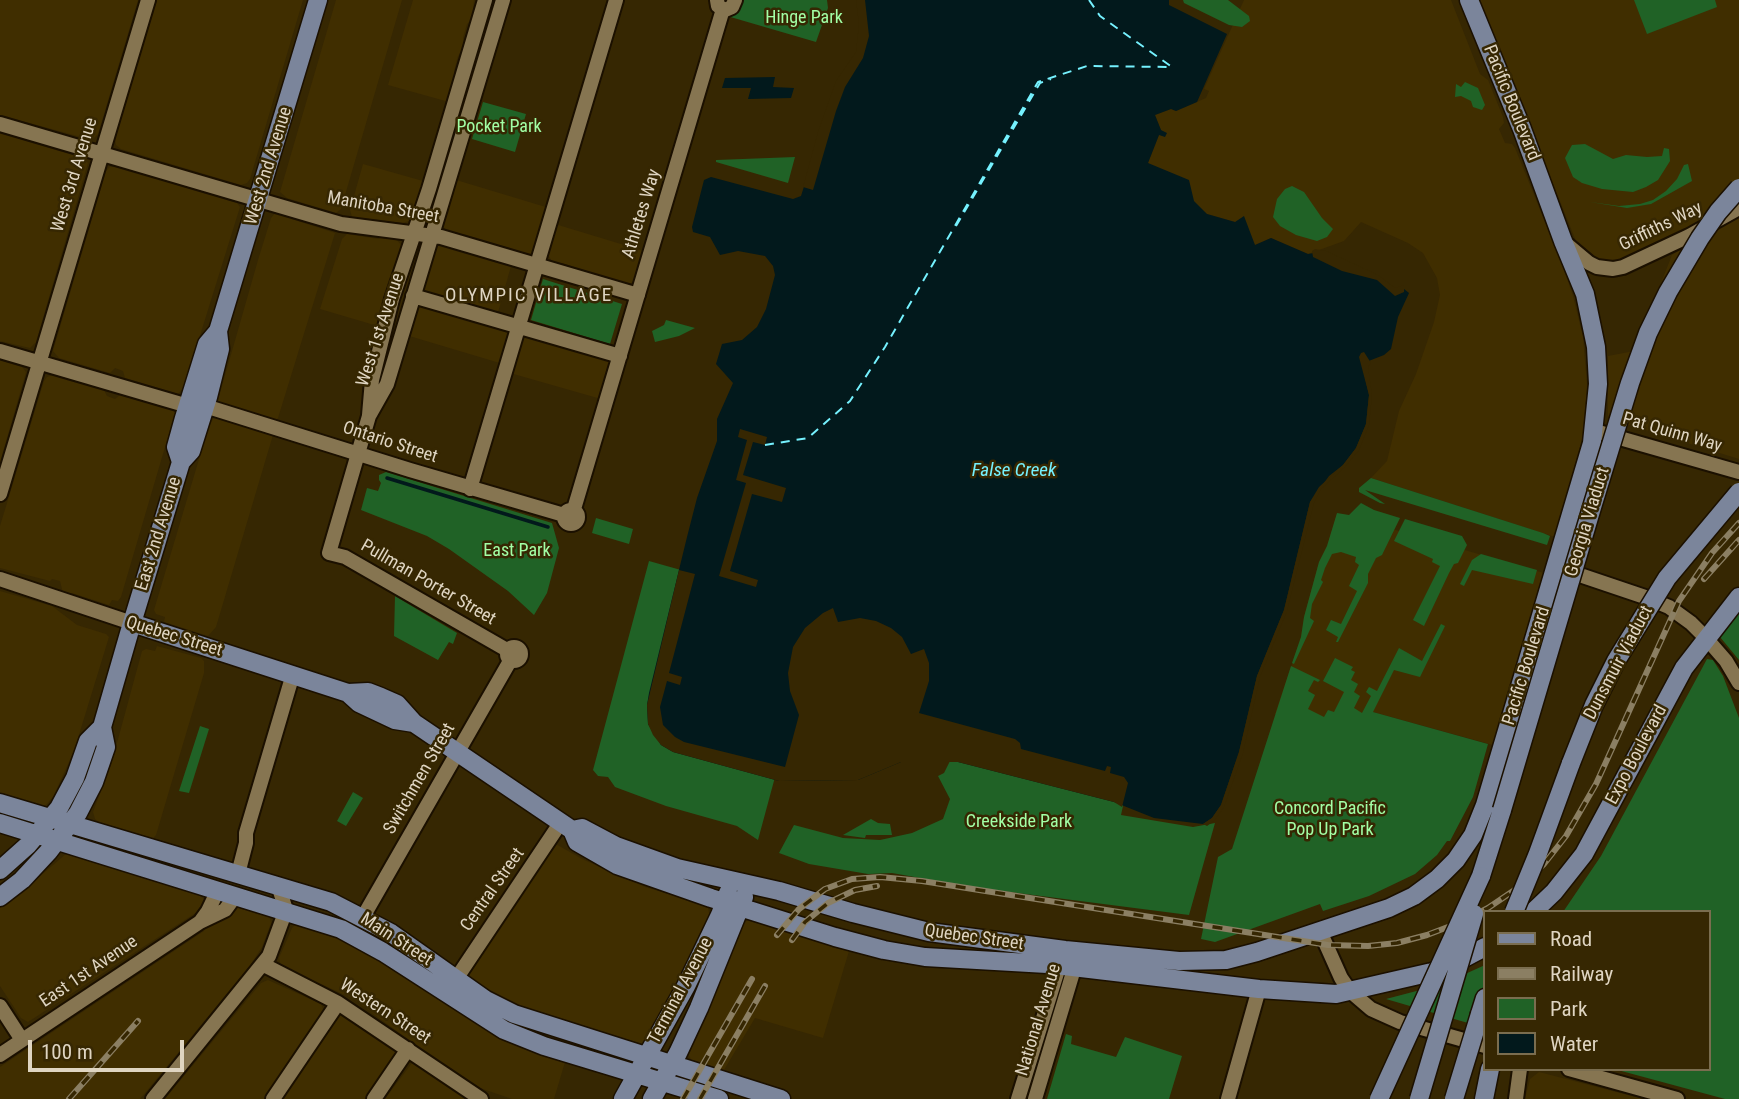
<!DOCTYPE html>
<style>
body{margin:0}
#map{position:relative;width:1739px;height:1099px;overflow:hidden;background:#362702;font-family:"Roboto Condensed",sans-serif}
canvas{display:block}
.legend{position:absolute;left:1483px;top:910px;width:228px;height:161px;box-sizing:border-box;background:#362702;border:2px solid #7a6d4f;margin:0;padding:9px 12px;list-style:none;font-size:21px;color:#dfd5c2}
.legend li{display:flex;align-items:center;gap:14px;height:35px}
.legend b{width:35px;border:2px solid #7a6d4f}
.scale{position:absolute;left:28px;top:1040px;width:156px;height:32px;box-sizing:border-box;border:4px solid #dfd5c2;border-top:0;padding-left:9px;font-size:21px;line-height:24px;white-space:nowrap;color:#dfd5c2;-webkit-text-stroke:5px #362702;paint-order:stroke}
</style>
<div id="map">
<canvas width="1739" height="1099"></canvas>
<ul class="legend">
<li><b style="height:9px;background:#7b859b"></b>Road</li>
<li><b style="height:9px;background:#8b7f63"></b>Railway</li>
<li><b style="height:19px;background:#206226"></b>Park</li>
<li><b style="height:19px;background:#02191c"></b>Water</li>
</ul>
<div class="scale">100 m</div>
</div>
<script>
const c = document.querySelector('canvas').getContext('2d');
c.lineJoin = 'round';
function fill(path, color) { c.fillStyle = color; c.fill(path, 'evenodd'); }
const toPath = rows => new Path2D(rows.map(r => 'M' + r).join(''));
function stroke(path, color, width, dash) { c.strokeStyle = color; c.lineWidth = width; c.lineCap = dash ? 'butt' : 'round'; c.setLineDash(dash || []); c.stroke(path); }
function label(font, color, halo, rows, align = 'center') {
  c.font = font + ' "Roboto Condensed",sans-serif'; c.lineWidth = 5; c.setLineDash([]); c.textBaseline = 'middle'; c.strokeStyle = halo; c.fillStyle = color; for (const [text, x, y, turn = 0] of rows) {
    c.save(); c.translate(x, y); c.rotate((+turn || 0) * Math.PI / 180); c.textAlign = isNaN(turn) ? turn : align; if (halo) c.strokeText(text, 0, 0); c.fillText(text, 0, 0); c.restore();
  }
}
fill(toPath([
 [0,0,138,0,98,134,92,140,0,115],
 [157,0,303,0,250,179,247,183,241,185,121,149,116,145,115,139],
 [336,0,402,0,341,209,336,213,287,198,280,192],
 [413,0,474,0,472,19,467,24,463,38,464,47,458,56,454,71,455,80,449,102,388,85],
 [1244,0,1451,0,1480,74,1488,80,1503,117,1504,123,1499,129,1505,143,1512,144,1515,148,1562,264,1573,296,1583,337,1587,385,1584,432,1555,537,1371,478,1387,461,1399,411,1416,374,1434,322,1440,295,1437,278,1423,253,1408,243,1361,222,1344,241,1308,254,1271,238,1255,245,1235,222,1207,214,1148,163,1161,130,1155,115,1171,109,1176,111,1206,98,1209,91,1204,89],
 [1479,0,1739,0,1739,198,1702,226,1619,260,1613,262,1595,259,1576,241],
 [0,133,83,158,88,163,36,342,30,348,0,341],
 [363,164,423,181,425,185,409,221,402,223,352,217,350,210],
 [110,167,119,167,237,203,240,207,184,387,178,394,125,378,123,371,115,368,110,373,59,358,53,351,106,171],
 [453,179,549,208,537,250,533,253,525,255,516,250,463,234,453,234,446,230,442,225],
 [276,212,287,214,292,219,335,233,278,418,275,422,220,404,218,400,258,260,271,218],
 [1739,212,1739,459,1610,419,1608,415,1608,356,1634,351,1672,255],
 [555,224,644,251,636,279,631,283,622,283,562,263,553,263,547,253],
 [347,234,378,239,386,236,395,238,402,246,381,327,320,309,342,239],
 [443,244,492,257,495,262,511,266,497,316,421,292,434,246],
 [420,304,511,332,503,364,406,335,417,306],
 [525,334,609,360,612,363,601,399,510,373,521,335],
 [0,360,22,367,26,372,0,462],
 [53,375,104,390,107,396,115,399,120,395,161,407,172,408,175,413,121,597,118,601,112,600,109,605,72,593,63,593,60,581,52,579,50,581,0,568,0,526,44,381,47,377],
 [217,416,273,435,216,627,208,636,164,622,165,617,156,614,154,610,208,429,213,419],
 [1337,513,1544,573,1493,745,1373,712,1364,729,1275,714,1301,637,1304,617,1319,562,1327,546],
 [0,591,52,606,77,625,106,634,109,637,74,751,53,797,45,806,0,795],
 [157,646,201,658,204,661,204,673,156,835,152,839,100,823,95,819,93,812,111,765,142,651,146,649,155,651],
 [554,843,582,859,645,887,703,904,708,908,710,917,647,1040,643,1044,525,1011,492,994,463,975],
 [67,853,193,890,205,900,197,912,28,1022,21,1018,0,986,0,908,17,896],
 [238,906,269,915,271,923,262,947,249,967,140,1099,0,1099,0,1067,204,931,205,926],
 [749,919,757,920,849,951,823,1038,755,1018,724,1070,692,1061,688,1054,742,925],
 [303,924,351,942,396,967,475,1023,512,1043,565,1062,554,1099,512,1099,480,1088,421,1049,352,998,281,966,279,958,292,928,295,925],
 [268,980,321,1004,324,1012,264,1099,165,1099,261,983],
 [340,1015,346,1016,395,1050,395,1056,365,1099,281,1099],
 [412,1063,415,1064,465,1099,385,1099],
 [1539,1072,1543,1073,1643,1099,1525,1099,1530,1079]
]), '#402e00');
fill(toPath([
 [738,0,827,0,828,8,816,42,727,16],
 [1183,0,1228,0,1249,16,1250,21,1242,27,1229,25,1184,3],
 [1634,0,1715,0,1717,7,1647,34],
 [1465,82,1478,88,1485,105,1482,110,1473,107,1471,101,1461,96,1455,97,1456,84,1461,87],
 [483,102,526,114,515,152,472,139],
 [1585,144,1613,159,1626,155,1647,157,1662,156,1664,148,1669,149,1670,161,1658,180,1646,187,1633,192,1602,189,1582,183,1573,177,1565,158,1572,145],
 [795,157,788,183,716,162,716,160],
 [1688,164,1692,181,1651,204,1627,208,1590,202,1619,206,1640,204,1653,200,1666,191,1677,179,1684,165],
 [1292,186,1304,192,1322,218,1333,229,1327,237,1317,241,1296,235,1280,226,1273,217,1277,199,1285,189],
 [543,279,622,304,610,344,531,320],
 [666,320,695,328,679,336,655,342,652,331,664,325],
 [386,472,552,523,559,548,547,593,534,615,508,591,449,549,427,536,361,510,367,488,378,491,381,483,379,480,379,475],
 [1371,478,1543,533,1550,536,1547,545,1365,490,1385,504,1380,503,1359,492,1359,488],
 [1361,503,1374,510,1400,518,1382,555,1376,558,1368,574,1368,583,1338,642,1336,642,1338,637,1326,630,1331,620,1341,624,1357,591,1349,586,1359,565,1355,562,1356,557,1341,552,1332,554,1325,568,1321,580,1323,582,1312,604,1310,618,1314,621,1294,664,1292,663,1301,637,1304,617,1319,562,1327,546,1337,513,1349,515],
 [596,518,633,529,629,544,592,533],
 [1405,519,1462,536,1467,545,1458,563,1454,564,1449,573,1424,626,1413,620,1440,566,1432,562,1433,559,1394,541],
 [1481,554,1537,570,1533,584,1472,570,1464,586,1460,584,1472,560],
 [649,561,695,574,778,766,758,840,737,826,666,806,615,787,608,777,598,776,593,770],
 [395,596,457,633,453,644,449,642,438,660,394,636],
 [1739,612,1739,660,1720,637],
 [1441,624,1445,626,1420,677,1394,670,1373,712,1488,744,1473,797,1450,841,1447,841,1437,855,1415,874,1369,896,1323,911,1320,904,1215,942,1201,939,1218,857,1232,849,1291,666,1320,680,1318,682,1314,680,1308,691,1315,695,1308,709,1324,717,1328,710,1334,712,1344,692,1323,681,1335,658,1353,667,1351,670,1355,672,1351,680,1358,684,1354,692,1360,696,1354,708,1362,713,1371,696,1366,692,1369,687,1377,691,1399,648,1422,661],
 [1707,659,1713,660,1723,676,1739,718,1739,1099,1725,1099,1614,1069,1709,1069,1709,912,1563,912,1601,856],
 [200,726,209,729,189,793,179,791],
 [955,751,1128,783,1121,815,1193,827,1215,823,1189,915,971,887,892,873,868,874,809,864,779,853,794,825,843,838,880,840,912,833,943,819,950,799,938,776,944,773],
 [353,792,363,798,346,826,337,821],
 [871,819,878,823,890,824,892,835,866,835,865,838,843,835],
 [1485,965,1485,1028,1386,999,1443,984],
 [1066,1034,1072,1036,1071,1044,1116,1057,1125,1037,1182,1056,1169,1099,1047,1099]
]), '#206226');
fill(toPath([
 [859,0,1169,0,1169,5,1227,34,1197,102,1176,111,1171,109,1155,115,1161,130,1167,133,1165,137,1159,135,1148,163,1189,180,1194,201,1207,214,1235,222,1244,216,1255,245,1271,238,1308,254,1314,253,1377,278,1399,292,1404,289,1409,293,1398,317,1391,349,1384,355,1366,362,1365,378,1369,395,1366,424,1356,448,1343,465,1329,476,1310,502,1284,610,1257,676,1239,752,1221,805,1212,818,1203,824,1154,818,1114,802,958,762,901,762,858,780,779,781,673,752,661,745,648,724,647,705,649,693,687,537,697,498,717,441,717,419,733,383,716,364,722,344,742,340,757,327,766,309,775,275,773,266,765,256,738,251,720,255,710,237,693,232,692,227,704,180,711,177,793,199,801,196,834,92,856,61,863,24],
 [775,77,773,87,794,88,791,98,748,99,751,88,722,88,725,78]
]), '#02191c');
fill(toPath([
 [856,0,865,0,869,36,863,58,845,87,836,111,813,190,803,187,818,132,836,81,856,52,859,24],
 [1315,249,1326,251,1378,275,1395,288,1404,285,1404,292,1395,296,1377,280,1342,271,1313,257,1312,251],
 [1364,352,1371,363,1368,367,1372,395,1369,425,1359,450,1345,467,1321,489,1314,503,1287,611,1260,677,1243,753,1224,807,1214,821,1207,826,1203,824,1212,818,1221,805,1239,752,1257,676,1284,610,1310,502,1319,487,1343,465,1356,448,1366,424,1369,395,1359,357,1361,353],
 [740,429,767,437,765,445,753,442,743,475,786,488,782,502,752,494,730,571,758,580,756,587,719,576,746,483,736,480,747,440,738,437],
 [679,570,695,574,669,673,682,677,680,685,667,681,660,707,663,725,675,737,684,742,785,767,799,715,790,691,788,673,793,647,805,628,823,613,833,608,838,622,860,618,876,621,891,628,902,637,911,654,924,649,929,663,929,681,919,713,1015,739,1020,743,1021,749,1105,771,1107,766,1111,767,1110,773,1124,777,1128,783,1122,807,1114,802,958,762,901,762,858,780,779,781,673,752,661,745,653,735,648,724,647,705]
]), '#362702');
stroke(toPath([
 [387,478,548,527]
]), '#02191c', 3.5);
stroke(toPath([
 [1089,0,1100,16,1172,67],
 [956,226,1040,83,1051,79],
 [765,445,808,438,850,401,885,347,1038,82,1087,66,1172,67]
]), '#75f1fe', 2, [9, 7]);
const minor = toPath([
 [503,0,387,384,369,416,329,553,345,557,507,650],
 [717,0,718,6,725,10,732,7,735,0],
 [0,124,341,224,441,237,638,295],
 [1564,242,1589,263,1597,267,1613,269,1623,267,1689,236,1739,208],
 [413,296,620,356],
 [0,351,188,406],
 [205,406,410,470,564,515],
 [369,415,372,380,392,299,429,189,485,0],
 [1595,431,1739,472],
 [470,489,616,0],
 [0,494,148,0],
 [574,509,723,9],
 '564 517a7 7 0 1 1 14 0a7 7 0 1 1-14 0Z',
 [1565,570,1645,597,1669,607,1691,623,1706,638,1726,661,1739,683],
 [0,579,132,623],
 '507 654a7 7 0 1 1 14 0a7 7 0 1 1-14 0Z',
 [238,874,246,843,246,833,293,674],
 [363,917,510,661],
 [200,922,208,911,218,890],
 [1320,931,1341,978,1350,991,1371,1009,1400,1022,1485,1046],
 [264,965,338,1003,481,1099],
 [456,979,561,822],
 [0,1006,22,1040],
 [0,1055,200,922,225,910,236,895],
 [1569,1069,1677,1099],
 [153,1099,269,956,286,910,278,885],
 [273,1099,338,1003],
 [374,1099,408,1049],
 [1018,1099,1062,957],
 [1035,1099,1077,959],
 [1228,1099,1259,989],
 [1516,1099,1520,1069]
]);
const major = toPath([
 [181,462,176,447,184,418,207,344,218,331,318,0],
 [132,623,348,693,368,692,381,697,397,704,414,723,572,830,577,842,617,865,711,898,835,937,884,950,925,957,1047,964,1259,989,1336,994,1432,972,1451,965,1485,947],
 [348,693,359,703,395,720,414,723],
 [0,803,331,902,391,933,486,1000,514,1014,781,1099],
 [0,823,341,929,383,952,504,1030,544,1046,719,1099],
 [572,830,582,828,616,846,677,868,779,891,853,913,929,932,1065,950,1179,961,1226,960,1257,952,1389,908,1414,896,1437,879,1456,860,1473,835,1485,805,1592,443,1598,384,1596,347,1585,294,1563,241,1522,129,1469,0],
 [1537,856,1571,763],
 [0,870,28,845,59,808,75,778,88,741,102,727],
 [1481,876,1502,810],
 [0,897,22,880,49,851,78,813,94,782,106,747,102,727,132,623,181,462,191,451,208,397,220,349,218,331],
 [1533,912,1554,892,1584,854,1684,668,1739,597],
 [1480,1014,1485,998],
 [623,1099,686,986,720,915,728,893],
 [652,1099,678,1053,699,1008,744,897],
 [1484,1099,1490,1069]
]);
stroke(minor, '#1b1000', 18);
stroke(major, '#1b1000', 21);
stroke(minor, '#867551', 14);
stroke(major, '#7b859b', 18);
const rail = toPath([
 [1704,579,1739,540],
 [777,935,799,909,825,889,852,879,880,877,922,881,1328,945,1368,946,1397,943,1427,935,1461,922,1488,908,1519,887,1544,864,1566,836,1596,784,1679,601,1712,553,1739,523],
 [792,940,805,922,828,903,855,890,877,886],
 [69,1099,138,1021],
 [683,1099,752,979],
 [700,1099,765,986]
]);
stroke(rail, '#8b7f63', 6);
stroke(rail, '#362702', 3.5, [10]);
const majorBridge = toPath([
 [1571,763,1594,705,1616,661,1667,578,1739,492],
 [1502,810,1593,504,1630,383,1648,333,1668,292,1700,238,1718,212,1739,188],
 [1514,912,1537,856],
 [1379,1099,1481,876],
 [1419,1099,1474,914],
 [1454,1099,1480,1014]
]);
stroke(majorBridge, '#1b1000', 21, []);
stroke(majorBridge, '#7b859b', 18);
label('18px', '#a2ffa5', '#362702', [
 ["Hinge Park",804,18],
 ["Pocket Park",499,127],
 ["East Park",517,551],
 ["Concord Pacific",1330,809],
 ["Pop Up Park",1330,830],
 ["Creekside Park",1019,822]
]);
label('18px', '#dfd5c2', '#362702', [
 ["Pacific Boulevard",1511,103,68],
 ["West 2nd Avenue",269,166,-73],
 ["West 3rd Avenue",75,175,-73],
 ["Manitoba Street",383,208,10],
 ["Athletes Way",642,214,-73],
 ["Griffiths Way",1661,227,-26],
 ["West 1st Avenue",381,330,-72],
 ["Pat Quinn Way",1672,433,16],
 ["Ontario Street",390,443,18],
 ["Georgia Viaduct",1588,522,-73],
 ["East 2nd Avenue",159,534,-73],
 ["Pullman Porter Street",428,583,30],
 ["Quebec Street",174,637,17],
 ["Dunsmuir Viaduct",1619,663,-62],
 ["Pacific Boulevard",1527,666,-73],
 ["Expo Boulevard",1637,755,-62],
 ["Switchmen Street",420,779,-60],
 ["Central Street",493,890,-55],
 ["Quebec Street",974,938,8],
 ["Main Street",396,940,33],
 ["East 1st Avenue",89,972,-34],
 ["Terminal Avenue",681,991,-62],
 ["Western Street",385,1012,33],
 ["National Avenue",1039,1020,-73]
]);
c.letterSpacing = '2px';
label('19px', '#dfd5c2', '#362702', [
 ["OLYMPIC VILLAGE",529,296]
]);
c.letterSpacing = '0px';
label('italic 19px', '#75f1fe', '#362702', [
 ["False Creek",1014,471]
]);
</script>
